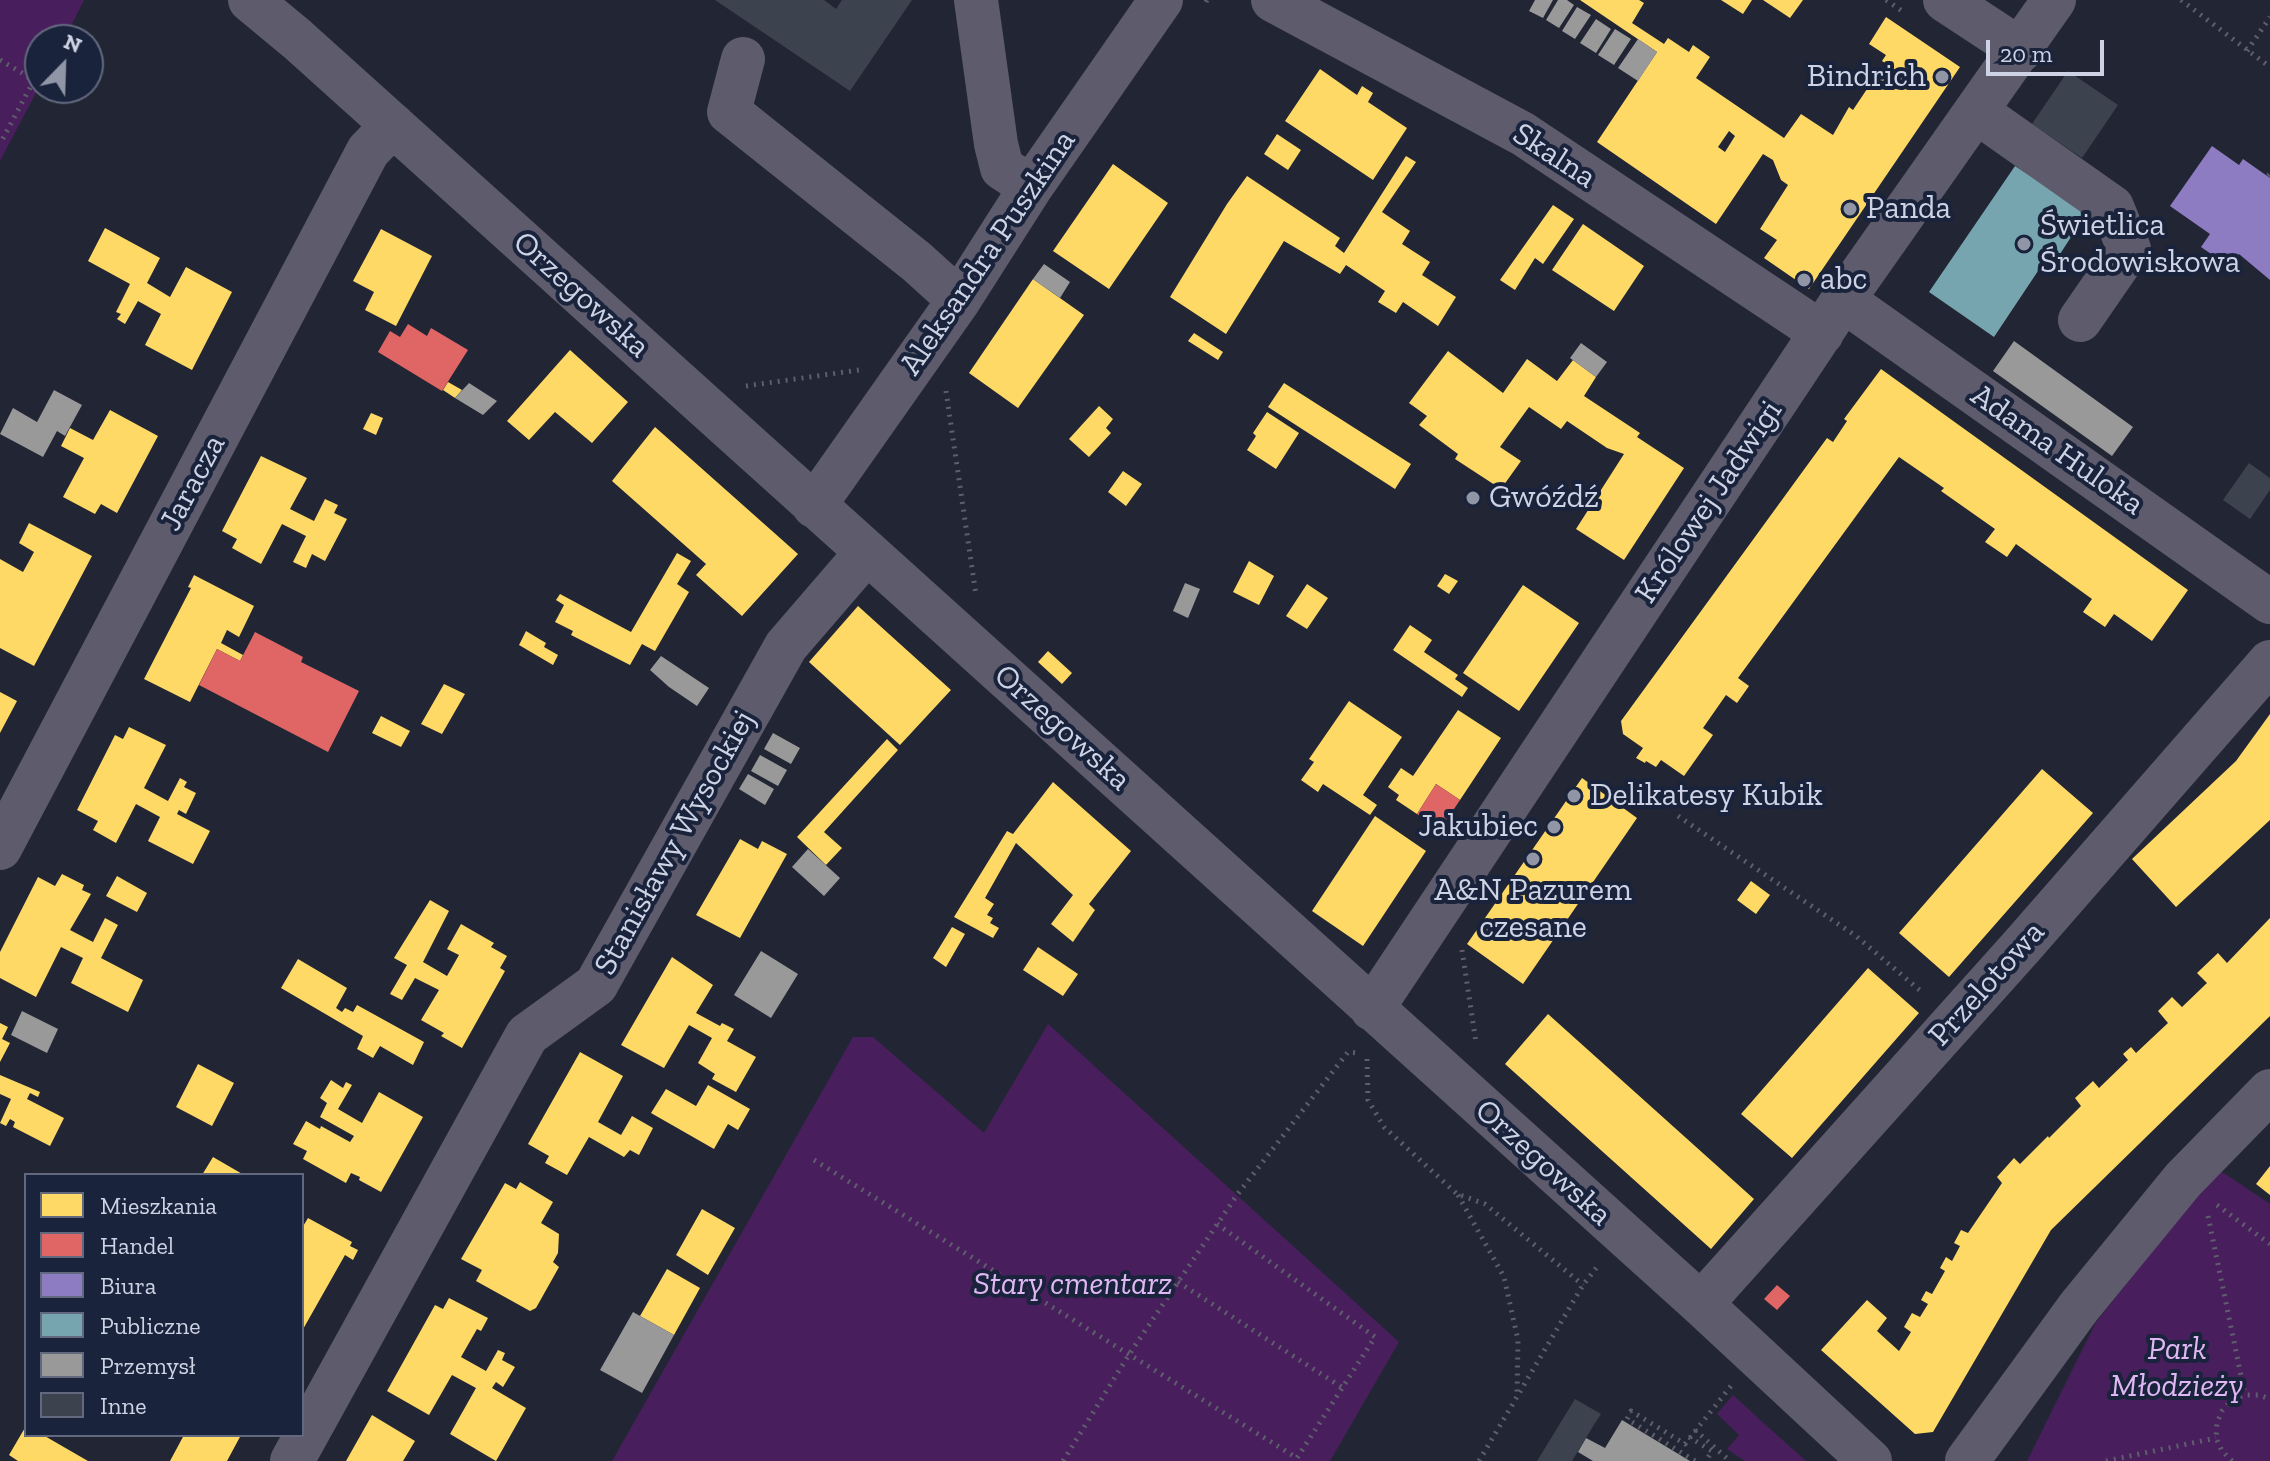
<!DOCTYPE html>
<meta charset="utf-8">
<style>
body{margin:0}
#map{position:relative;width:2270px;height:1461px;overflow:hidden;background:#222634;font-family:"Zilla Slab",serif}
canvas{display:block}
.legend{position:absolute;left:24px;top:1173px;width:280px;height:264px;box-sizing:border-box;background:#1a233c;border:2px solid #62697f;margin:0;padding:10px 14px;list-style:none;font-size:24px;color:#cdd3e4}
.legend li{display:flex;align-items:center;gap:16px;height:40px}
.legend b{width:40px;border:2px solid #62697f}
.north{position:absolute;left:24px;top:24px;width:80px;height:80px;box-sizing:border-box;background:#1a233c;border:2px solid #62697f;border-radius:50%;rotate:23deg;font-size:22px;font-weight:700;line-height:32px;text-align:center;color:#cdd3e4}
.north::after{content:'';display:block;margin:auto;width:28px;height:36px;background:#9196a6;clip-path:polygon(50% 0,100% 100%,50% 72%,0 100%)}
.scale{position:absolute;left:1986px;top:40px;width:118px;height:36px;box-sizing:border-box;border:4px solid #cdd3e4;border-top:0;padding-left:10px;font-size:24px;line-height:28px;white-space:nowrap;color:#cdd3e4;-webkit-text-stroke:6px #1a233c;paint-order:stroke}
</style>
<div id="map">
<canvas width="2270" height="1461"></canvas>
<ul class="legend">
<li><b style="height:22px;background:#ffd966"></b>Mieszkania</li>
<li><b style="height:22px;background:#e06666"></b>Handel</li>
<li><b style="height:22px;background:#8e7cc3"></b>Biura</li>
<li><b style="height:22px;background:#76a5af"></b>Publiczne</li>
<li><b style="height:22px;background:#999"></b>Przemysł</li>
<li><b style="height:22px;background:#3c434e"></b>Inne</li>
</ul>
<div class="north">N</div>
<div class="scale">20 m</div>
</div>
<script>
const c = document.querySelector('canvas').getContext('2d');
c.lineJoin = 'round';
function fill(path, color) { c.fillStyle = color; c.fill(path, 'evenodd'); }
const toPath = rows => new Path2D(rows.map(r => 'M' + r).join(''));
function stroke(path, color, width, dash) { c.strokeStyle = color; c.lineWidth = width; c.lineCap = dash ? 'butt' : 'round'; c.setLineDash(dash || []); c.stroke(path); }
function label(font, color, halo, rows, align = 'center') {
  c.font = font + ' "Zilla Slab",serif'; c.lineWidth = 8; c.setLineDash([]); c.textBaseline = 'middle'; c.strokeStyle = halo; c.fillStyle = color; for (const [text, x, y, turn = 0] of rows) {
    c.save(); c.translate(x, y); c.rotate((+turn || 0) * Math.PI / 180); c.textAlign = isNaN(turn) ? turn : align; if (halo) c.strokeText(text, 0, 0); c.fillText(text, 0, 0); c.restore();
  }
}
fill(toPath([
 [0,0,84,0,64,40,40,40,40,85,0,161],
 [1048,1024,1399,1342,1330,1461,612,1461,853,1037,873,1037,984,1133],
 [2218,1169,2270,1204,2270,1461,2027,1461,2096,1322],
 [1733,1395,1768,1427,1806,1461,1745,1461,1727,1449,1739,1435,1717,1414]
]), '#481f5c');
fill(toPath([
 [1580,0,1639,0,1644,3,1632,23,1664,44,1668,38,1689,52,1693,45,1710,57,1696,78,1784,138,1801,114,1833,135,1849,107,1853,110,1879,71,1891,79,1897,71,1882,61,1886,55,1869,44,1886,17,1960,67,1809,289,1764,258,1777,240,1760,229,1788,185,1781,180,1773,160,1763,154,1716,224,1597,142,1657,52],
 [1729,131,1735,136,1725,152,1718,147],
 [1721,0,1752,0,1743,14],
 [1763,0,1803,0,1790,18],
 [1320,69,1357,95,1362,86,1373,93,1368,102,1407,128,1373,180,1285,121],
 [1277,134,1301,150,1288,170,1264,154],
 [1406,156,1416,162,1382,212,1410,231,1402,244,1430,262,1422,275,1456,297,1438,326,1403,302,1396,313,1378,302,1385,291,1346,265,1340,274,1284,241,1226,334,1170,297,1227,204,1247,176,1340,238,1335,246,1344,253],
 [1113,164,1168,203,1109,289,1053,251],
 [1553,205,1574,219,1543,264,1535,258,1515,290,1500,280],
 [1583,224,1644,266,1614,311,1552,270],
 [105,228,160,258,147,283,170,297,186,267,232,292,192,370,145,345,161,314,138,301,125,324,117,319,121,314,116,312,130,284,88,261],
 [381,229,432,256,396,326,365,310,374,292,353,281],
 [1033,279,1084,315,1018,408,969,373],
 [1194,333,1223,352,1218,360,1188,341],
 [570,350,628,402,592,443,555,412,529,440,507,421],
 [1448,351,1503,393,1527,359,1557,381,1573,360,1596,377,1584,396,1640,433,1637,437,1684,468,1624,560,1576,529,1624,454,1607,448,1567,421,1561,429,1529,407,1500,447,1521,461,1501,489,1455,459,1458,454,1419,425,1427,416,1409,403],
 [1881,369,2188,590,2152,641,2114,614,2105,627,2083,612,2092,599,2016,544,2007,557,1985,542,1995,529,1941,491,1944,488,1899,457,1738,678,1749,686,1737,703,1726,695,1703,728,1713,735,1684,776,1661,760,1656,767,1646,761,1645,763,1636,758,1643,748,1623,734,1621,721,1827,438,1833,442,1847,421,1844,419],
 [448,382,462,390,455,398,443,390],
 [1284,383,1411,464,1395,489,1268,407],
 [1099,406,1113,419,1106,428,1111,433,1089,457,1069,439],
 [110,410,158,436,117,513,101,504,95,514,63,497,84,458,61,446,70,428,93,440],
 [1267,412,1299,433,1276,469,1247,450,1256,436,1253,433],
 [371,413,383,418,376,435,363,429],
 [655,427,798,554,742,616,696,575,706,564,612,481],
 [261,456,307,478,290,509,314,521,325,499,338,505,334,513,347,519,325,561,312,554,306,568,293,562,306,536,282,524,261,564,232,548,237,539,222,531],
 [1123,471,1142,484,1126,506,1108,492],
 [29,523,92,556,34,666,0,648,0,559,23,572,34,552,19,543],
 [677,553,691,561,677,584,689,592,655,651,642,644,630,665,571,635,573,631,555,622,564,605,556,600,560,594,631,632],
 [1249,561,1274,576,1259,605,1233,592],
 [1445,574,1458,581,1449,594,1437,586],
 [194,575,254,606,239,637,227,630,221,643,243,655,240,661,217,649,190,702,144,679,191,588,188,587],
 [1307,584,1328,598,1307,629,1286,616],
 [1523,585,1579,623,1519,711,1463,673],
 [858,606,951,690,900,745,809,662],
 [1410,625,1432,640,1424,652,1458,675,1455,679,1468,688,1462,697,1393,650],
 [526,631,546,643,544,647,558,655,553,665,519,645],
 [1048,651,1072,673,1062,684,1038,662],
 [444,684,465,694,442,734,421,724],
 [0,692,17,701,0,733],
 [1349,701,1402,737,1363,795,1377,805,1370,815,1323,784,1318,792,1301,780,1314,762,1309,759],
 [1458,710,1501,738,1460,800,1436,784,1417,814,1396,800,1399,795,1388,787,1401,768,1413,776],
 [2270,714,2270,820,2176,907,2132,859,2236,761],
 [381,716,410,731,401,747,372,733],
 [129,727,166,745,144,788,168,801,180,778,187,782,184,787,196,793,186,814,179,810,177,814,210,831,193,864,148,841,160,817,136,804,116,843,93,830,98,821,77,810,115,735,123,739],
 [887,739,898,750,824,832,842,848,826,865,797,837],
 [2042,769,2093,813,1949,977,1899,933],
 [1582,778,1637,818,1523,984,1467,944],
 [1053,782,1131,851,1089,904,1095,910,1073,942,1051,924,1073,895,1016,843,985,898,994,904,987,915,993,918,990,923,999,928,993,938,954,917,1007,831,1013,834],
 [1375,816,1426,851,1363,946,1312,911],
 [740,839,758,849,762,841,787,854,740,938,696,915],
 [62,874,84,885,82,890,91,894,70,930,93,942,105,918,118,925,101,958,143,980,128,1012,71,983,83,958,61,947,36,997,0,978,0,952,38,877,55,886],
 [117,876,147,893,137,912,106,896],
 [1751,881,1770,895,1756,914,1737,900],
 [430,900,449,911,423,962,447,976,459,955,447,949,461,924,494,943,491,947,507,956,500,968,505,971,462,1048,441,1036,444,1033,421,1020,439,990,415,978,402,1000,390,994,407,965,394,958],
 [2270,918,2270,1016,2051,1230,1933,1432,1915,1434,1821,1350,1867,1300,1887,1318,1877,1331,1899,1351,1911,1332,1904,1327,1912,1313,1920,1317,1928,1304,1921,1300,1926,1291,1932,1294,1945,1271,1940,1268,1946,1257,1952,1261,1960,1246,1954,1243,1961,1230,1968,1233,2002,1183,1997,1177,2014,1158,2020,1164,2048,1136,2049,1138,2081,1106,2075,1098,2093,1081,2099,1088,2128,1060,2123,1054,2131,1047,2136,1053,2168,1023,2158,1011,2172,997,2182,1007,2207,983,2197,973,2218,953,2227,963],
 [952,927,965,934,946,967,933,958],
 [1038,947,1078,974,1063,996,1023,970],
 [672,957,713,985,696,1013,720,1026,722,1023,734,1029,727,1041,756,1057,736,1092,712,1079,715,1074,698,1063,712,1038,689,1025,664,1068,621,1045],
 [298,959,347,988,336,1008,342,1012,345,1008,353,1012,357,1005,424,1042,413,1065,380,1046,373,1058,357,1049,363,1036,281,988],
 [1868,968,1919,1013,1792,1158,1741,1114],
 [1548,1014,1754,1199,1711,1249,1505,1064],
 [0,1023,8,1027,2,1039,10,1043,0,1062],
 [580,1052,623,1076,598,1122,621,1135,632,1116,653,1128,639,1155,630,1150,624,1157,589,1137,567,1175,545,1163,549,1156,528,1144],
 [198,1064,234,1083,212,1126,176,1107],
 [0,1075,40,1092,38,1097,30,1093,27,1099,64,1118,50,1146,13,1127,15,1122,10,1119,6,1126,0,1123,11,1099,0,1094],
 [331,1080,343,1088,346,1082,352,1085,338,1109,362,1123,379,1092,423,1117,381,1192,359,1180,360,1177,351,1173,346,1183,303,1159,307,1151,293,1144,306,1121,320,1129,321,1126,350,1142,354,1136,320,1117,327,1103,320,1098],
 [708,1085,750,1109,738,1130,728,1124,714,1149,651,1113,666,1089,696,1106],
 [213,1157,244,1175,202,1175],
 [2270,1166,2270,1195,2256,1184],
 [520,1182,553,1202,541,1223,559,1234,558,1253,553,1262,559,1267,536,1308,530,1311,476,1281,482,1270,461,1259,505,1183,516,1189],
 [702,1209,735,1228,708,1275,676,1255],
 [308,1218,352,1242,350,1246,358,1250,353,1260,345,1255,302,1331,302,1228],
 [667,1269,700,1288,674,1335,640,1316],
 [449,1298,488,1318,481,1331,477,1329,461,1357,486,1371,498,1350,505,1353,502,1360,515,1367,503,1387,496,1382,492,1388,526,1408,496,1461,450,1434,476,1388,452,1375,429,1415,387,1391,435,1305,443,1309],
 [372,1415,415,1441,403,1461,346,1461],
 [26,1426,26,1435,43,1435,88,1461,18,1461,9,1455],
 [184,1435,241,1435,227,1461,170,1461]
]), '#ffd966');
fill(toPath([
 [408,324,427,336,431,328,468,350,442,391,378,352,390,331,400,337],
 [255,632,303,657,301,662,359,691,328,752,199,685,217,649,240,661],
 [1436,784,1460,800,1440,830,1417,814],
 [1777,1285,1790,1296,1777,1310,1764,1299]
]), '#e06666');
fill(toPath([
 [2212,146,2239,165,2243,159,2270,178,2270,280,2239,254,2230,267,2201,247,2210,234,2170,206]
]), '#8e7cc3');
fill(toPath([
 [2015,166,2080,208,2082,220,2051,268,2038,271,1994,337,1929,292]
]), '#76a5af');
fill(toPath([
 [1535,0,1553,0,1543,18,1529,11],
 [1558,0,1567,0,1574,5,1559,28,1546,20],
 [1577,7,1591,15,1575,39,1562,31],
 [1596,19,1611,29,1596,53,1580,43],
 [1615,29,1631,39,1614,65,1598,55],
 [1638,39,1657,52,1638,81,1618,68],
 [1044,264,1070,282,1060,298,1033,279],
 [2014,341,2133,427,2112,456,1993,371],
 [1581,343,1607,362,1596,377,1570,358],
 [469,383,497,401,483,415,455,398],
 [54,390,82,405,65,436,57,431,43,457,0,434,13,408,37,422],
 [1185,583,1200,589,1188,618,1173,611],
 [661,656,709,688,697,706,669,687,650,670],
 [773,733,800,748,791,764,764,749],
 [760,755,787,770,778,786,751,771],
 [748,774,774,789,765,805,739,789],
 [808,849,840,878,824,896,792,867],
 [761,951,798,974,771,1018,734,995],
 [22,1011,58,1029,47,1053,11,1035],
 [633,1312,674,1335,642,1393,600,1370],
 [1622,1420,1690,1461,1593,1461,1578,1452,1586,1438,1605,1448]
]), '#999');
fill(toPath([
 [715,0,824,0,836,9,842,0,912,0,850,91],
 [2068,71,2118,105,2082,158,2032,124],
 [2249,463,2270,478,2270,490,2250,519,2223,500],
 [1575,1399,1601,1414,1595,1423,1572,1461,1537,1461]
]), '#3c434e');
stroke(toPath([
 [1886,0,1905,13],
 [2181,0,2270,67],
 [1206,2,1207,0],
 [2247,51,2270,17],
 [0,60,34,80,0,144],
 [2268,176,2270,174],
 [746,386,859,370],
 [946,391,976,595],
 [1678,816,1856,936,1923,993],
 [1462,950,1476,1043],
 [1367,1059,1368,1100,1384,1127,1457,1194,1485,1204,1583,1285],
 [814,1160,1297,1458,1375,1337,1217,1224],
 [1458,1195,1504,1277,1518,1340,1517,1396],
 [2217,1205,2270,1244],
 [2208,1216,2245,1395],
 [1178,1282,1343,1388],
 [1695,1430,1730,1461],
 [1689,1437,1712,1451,1706,1461],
 [1063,1461,1130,1353,1237,1195,1348,1052,1358,1053],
 [1479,1461,1583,1285,1597,1267],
 [1695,1461,1627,1419,1631,1411,1685,1444,1731,1386],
 [2106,1461,2216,1438],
 [2232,1461,2222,1451,2216,1438,2217,1423,2222,1411,2232,1400,2245,1395,2259,1395,2270,1399]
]), '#5e5e6c', 5, [2, 6]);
stroke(toPath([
 [250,0,297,39,867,552,1701,1304,1870,1461],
 [976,0,996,144,1002,168,1031,187],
 [1273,0,1523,134,1822,333],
 [1945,0,2021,50],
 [743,59,729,112,917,262,959,300],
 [1977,112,2112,207,2129,249,2080,320],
 [1843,300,2270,602],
 [814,506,959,300,1031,187,1161,0],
 [0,848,368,151,393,125],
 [1372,1009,1843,300,2054,0],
 [1701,1304,2022,946,2270,662],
 [292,1461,527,1035,596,985,786,646,867,552],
 [1967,1461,2079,1307,2183,1180,2270,1091]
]), '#5d5b6c', 44);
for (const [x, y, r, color] of [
 [1942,77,8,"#9196a6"],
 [1850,209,8,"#9196a6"],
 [2024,244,8,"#9196a6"],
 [1804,280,8,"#9196a6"],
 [1473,498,8,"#9196a6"],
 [1574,796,8,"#9196a6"],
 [1554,827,8,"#9196a6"],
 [1533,859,8,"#9196a6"]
]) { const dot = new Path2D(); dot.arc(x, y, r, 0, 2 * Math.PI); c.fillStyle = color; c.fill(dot); stroke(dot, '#1a233c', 3); }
label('32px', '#cdd3e4', '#1a233c', [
 ["Bindrich",1926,77,"right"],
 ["Panda",1866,209],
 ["Świetlica",2040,226],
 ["Środowiskowa",2040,263],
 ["abc",1820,280],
 ["Gwóźdź",1489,498],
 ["Delikatesy Kubik",1590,796],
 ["Jakubiec",1538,827,"right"],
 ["A&N Pazurem",1533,891,"center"],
 ["czesane",1533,928,"center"]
], 'left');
label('32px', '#cdd3e4', '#1a233c', [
 ["Skalna",1554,156,33],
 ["Aleksandra Puszkina",988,253,-56],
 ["Orzegowska",581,295,42],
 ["Adama Huloka",2057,450,35],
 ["Jaracza",193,483,-62],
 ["Królowej Jadwigi",1709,502,-56],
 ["Orzegowska",1062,728,42],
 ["Stanisławy Wysockiej",675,843,-61],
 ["Przelotowa",1987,984,-48],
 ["Orzegowska",1543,1163,42]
]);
label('italic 32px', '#dfb7f2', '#1a233c', [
 ["Stary cmentarz",1073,1285],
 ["Park",2177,1350],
 ["Młodzieży",2177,1387]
]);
</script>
